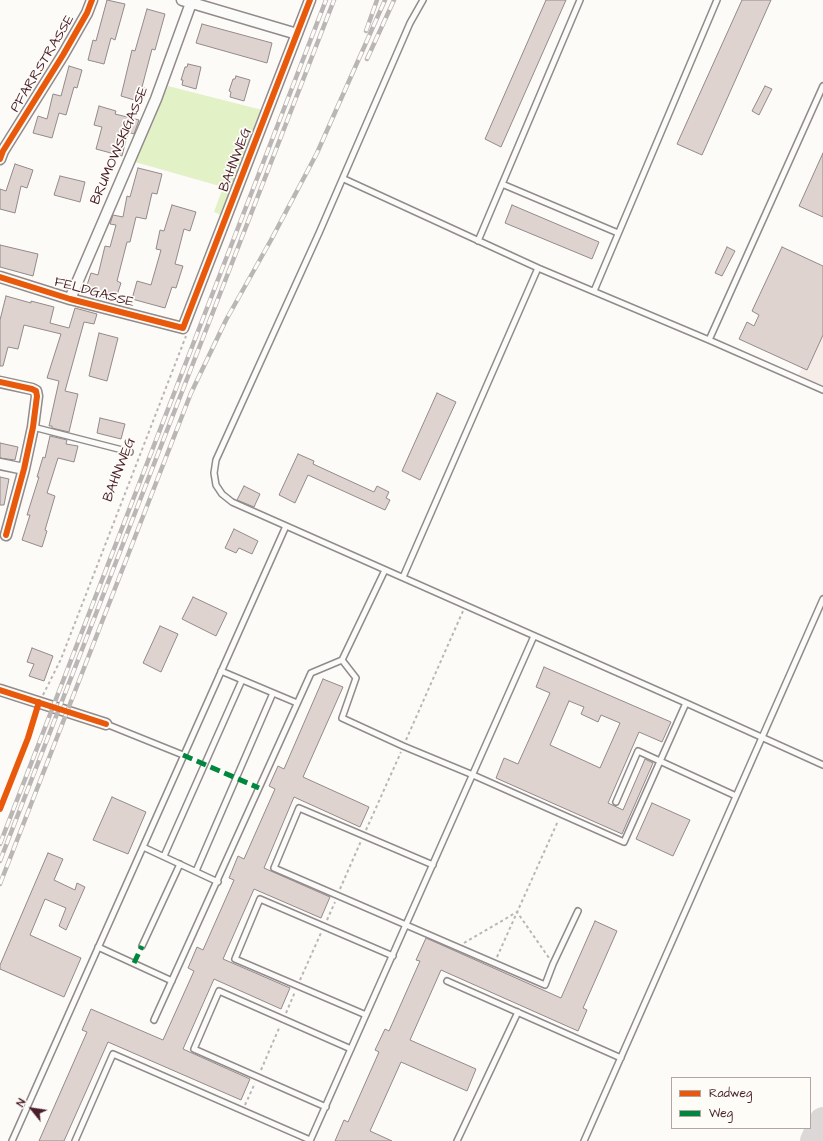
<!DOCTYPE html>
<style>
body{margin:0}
#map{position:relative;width:823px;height:1141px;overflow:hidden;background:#fcfbf8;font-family:"Architects Daughter",sans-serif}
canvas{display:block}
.legend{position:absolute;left:671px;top:1077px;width:140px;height:52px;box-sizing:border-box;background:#fdfcf7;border:1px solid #b5a4a5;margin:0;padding:5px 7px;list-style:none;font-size:12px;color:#4a1f2b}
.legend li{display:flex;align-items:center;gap:8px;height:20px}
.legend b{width:20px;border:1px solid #b5a4a5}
.north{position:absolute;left:12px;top:1089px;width:40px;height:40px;-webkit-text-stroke:3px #fdfcf7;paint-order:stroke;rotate:300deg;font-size:11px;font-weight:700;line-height:16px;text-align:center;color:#4a1f2b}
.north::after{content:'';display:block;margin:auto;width:14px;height:18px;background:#4a1f2b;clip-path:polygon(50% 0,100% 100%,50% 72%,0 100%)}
</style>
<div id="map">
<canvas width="823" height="1141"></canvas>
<ul class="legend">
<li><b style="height:5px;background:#e8590c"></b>Radweg</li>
<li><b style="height:5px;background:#00873e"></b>Weg</li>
</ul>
<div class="north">N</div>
</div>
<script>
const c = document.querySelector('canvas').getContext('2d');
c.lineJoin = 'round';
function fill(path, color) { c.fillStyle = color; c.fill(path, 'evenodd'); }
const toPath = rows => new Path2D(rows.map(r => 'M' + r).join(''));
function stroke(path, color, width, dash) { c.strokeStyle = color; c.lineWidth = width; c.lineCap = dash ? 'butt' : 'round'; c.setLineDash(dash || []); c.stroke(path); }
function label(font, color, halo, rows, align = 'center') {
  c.font = font + ' "Architects Daughter",sans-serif'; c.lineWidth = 3.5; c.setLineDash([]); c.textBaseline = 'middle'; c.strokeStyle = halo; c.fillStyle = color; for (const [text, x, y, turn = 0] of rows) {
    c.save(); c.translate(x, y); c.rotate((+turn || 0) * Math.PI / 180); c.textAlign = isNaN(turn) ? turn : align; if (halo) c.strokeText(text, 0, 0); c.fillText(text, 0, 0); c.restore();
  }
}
fill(toPath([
 [823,323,823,390,797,378]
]), '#f7ede8');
fill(toPath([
 [168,86,270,112,228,218,214,212,223,187,135,162]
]), '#e3f1c7');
stroke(toPath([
 [814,1141,823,1121]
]), '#dcd8d7', 28);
const building = toPath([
 [107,0,125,4,115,40,111,38,104,64,88,60,93,40,96,41,107,0],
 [546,0,566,0,501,147,485,139,546,0],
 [742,0,771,0,702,155,677,144,742,0],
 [147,9,165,14,155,50,152,49,142,87,145,88,141,102,121,96,132,50,135,51,147,9],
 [202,24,272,43,267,63,196,43,202,24],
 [188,64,201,67,196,89,182,85,183,80,181,80,185,67,187,67,188,64],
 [69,66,82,70,77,88,74,87,66,115,59,113,52,138,33,133,38,116,47,119,53,94,61,96,69,66],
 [236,76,250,80,244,101,230,97,231,92,229,91,233,79,235,79,236,76],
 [765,86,772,89,759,115,752,111,765,86],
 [99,106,116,111,115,114,139,120,134,134,128,132,122,156,96,149,102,127,94,125,99,106],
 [823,153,823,217,799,206,823,153],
 [15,164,33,170,27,188,21,186,15,213,0,209,0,189,6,191,15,164],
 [138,168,162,174,157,194,152,193,146,219,136,217,130,242,127,242,117,281,121,283,115,301,85,291,91,273,98,275,105,246,110,247,116,225,110,224,113,215,123,217,127,196,130,197,138,168],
 [60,176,85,182,80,202,54,195,60,176],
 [172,205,196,212,190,231,184,229,175,264,183,266,176,288,172,287,165,308,132,299,137,281,151,285,161,250,156,249,160,230,164,231,172,205],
 [512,205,599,242,592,259,505,223,512,205],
 [0,245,38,254,33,276,0,267,0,245],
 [727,247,735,251,722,276,715,273,727,247],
 [782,247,823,266,823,335,807,370,739,339,747,322,754,326,759,315,752,311,782,247],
 [6,296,31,303,31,301,54,307,50,323,69,328,75,308,97,314,94,324,84,322,65,391,78,394,69,432,52,428,52,426,49,426,59,381,47,378,61,334,24,325,18,349,8,347,3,366,0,366,0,320,6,296],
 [99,333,118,338,107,381,89,376,99,333],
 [437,393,456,402,420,480,402,471,437,393],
 [100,418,125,424,121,439,97,433,100,418],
 [50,436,67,440,66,444,78,446,74,462,58,458,47,493,55,496,45,530,47,531,42,547,22,540,30,515,27,515,39,477,37,477,43,457,45,458,50,436],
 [0,443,18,447,15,460,0,458,0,443],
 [298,454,314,461,313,464,374,492,377,486,389,492,386,498,390,500,385,510,308,475,295,503,279,495,298,454],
 [0,477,9,479,4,505,0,505,0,477],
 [244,486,260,494,254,507,237,500,244,486],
 [234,529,258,541,252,554,239,548,236,553,225,548,234,529],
 [193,597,227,613,216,636,182,619,193,597],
 [160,626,178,634,161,672,143,663,160,626],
 [32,648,53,656,44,681,29,676,34,664,27,662,32,648],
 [544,667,671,722,662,742,639,732,608,803,623,810,645,759,653,763,622,834,496,778,504,758,518,764,550,693,536,687,544,667],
 [569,701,584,707,581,714,598,722,601,715,620,723,600,768,550,745,569,701],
 [323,679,343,687,303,777,369,807,360,827,294,797,264,868,330,897,321,918,254,889,223,959,290,988,281,1009,214,979,183,1049,250,1079,241,1100,108,1042,64,1141,39,1141,87,1032,82,1030,91,1009,163,1040,194,971,188,968,197,947,203,950,234,880,229,878,238,856,244,859,275,789,269,786,278,766,284,769,323,679],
 [112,797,146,812,128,854,93,840,112,797],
 [652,803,690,820,673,856,636,839,652,803],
 [48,853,63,859,54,880,75,890,77,883,85,887,66,930,59,926,66,908,45,899,30,935,81,958,64,997,0,969,0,965,48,853],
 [595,921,617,931,583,1008,587,1010,578,1031,441,970,410,1040,476,1069,467,1091,401,1062,370,1131,392,1141,335,1141,344,1120,348,1122,379,1052,375,1050,385,1029,389,1031,420,961,416,960,426,938,561,998,595,921]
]);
fill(building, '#dfd3d0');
stroke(building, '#928a8b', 1);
const service = toPath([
 [423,0,410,23,319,233,216,460,214,473,216,485,222,494,232,502,686,703,823,765],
 [344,179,538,268,709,340,823,390],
 [502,184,618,233],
 [478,241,580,0],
 [594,291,717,0],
 [709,340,823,86],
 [33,427,130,452],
 [385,570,342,660,356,678,342,718,403,746,473,775,624,842,686,703],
 [403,577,538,268],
 [221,671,297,703],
 [106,724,183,755],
 [616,802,638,751,736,796],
 [143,847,218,882],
 [164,856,242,680],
 [433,865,299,808,274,868,545,985,553,964,578,911],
 [196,871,273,693],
 [142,946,180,864],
 [98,947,172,981],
 [447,981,621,1058],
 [366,1015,235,959,260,899,393,956],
 [154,1020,311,673,342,660],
 [326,1107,194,1049,219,991,351,1049],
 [12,1141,286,526],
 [75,1141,113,1054,310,1140],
 [310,1141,534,636],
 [457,1141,518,1012],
 [584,1141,823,599]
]);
const minor = toPath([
 [182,0,297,34],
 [0,159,3,151,63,55,87,13,92,0],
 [0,277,70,299,183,328,310,0],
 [70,299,156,99,191,3],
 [0,382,32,389,36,391,37,396,33,427,24,469,6,535],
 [0,464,24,469],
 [0,690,106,724]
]);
stroke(service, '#928a8b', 8);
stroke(minor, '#928a8b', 13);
stroke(toPath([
 [43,695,61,659,186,336],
 [406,740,463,611],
 [366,830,401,752],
 [340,889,361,841],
 [327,920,335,902],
 [464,943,517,912,549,958],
 [497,957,558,821],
 [300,980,321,933],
 [286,1013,295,992],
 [261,1070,280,1026],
 [245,1105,255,1083]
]), '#bbb6b6', 2, [3, 3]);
stroke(service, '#fbfbf9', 5);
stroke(minor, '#fbfbf9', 10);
const rail = toPath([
 [366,31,377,0],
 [367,59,394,0],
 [0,844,326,0],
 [0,861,334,0],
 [0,884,191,393,226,320,271,240,317,153,385,0]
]);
stroke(rail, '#bbb6b6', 4.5);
stroke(rail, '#fdfcf7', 3, [9]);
stroke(toPath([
 [183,755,259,788],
 [134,963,142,946]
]), '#00873e', 5, [10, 5]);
stroke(toPath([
 [0,159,3,151,63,55,87,13,92,0],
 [0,277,70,299,183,328,310,0],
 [0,382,32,389,36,391,37,396,33,427,24,469,6,535],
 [0,690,106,724],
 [0,809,28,738,39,702]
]), '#e8590c', 6);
label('14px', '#4a1f2b', '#fdfcf7', [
 ["PFARRSTRASSE",43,64,-59],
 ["BRUMOWSKIGASSE",120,146,-67],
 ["BAHNWEG",236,160,-69],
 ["FELDGASSE",94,293,15],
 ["BAHNWEG",120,470,-69]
]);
</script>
